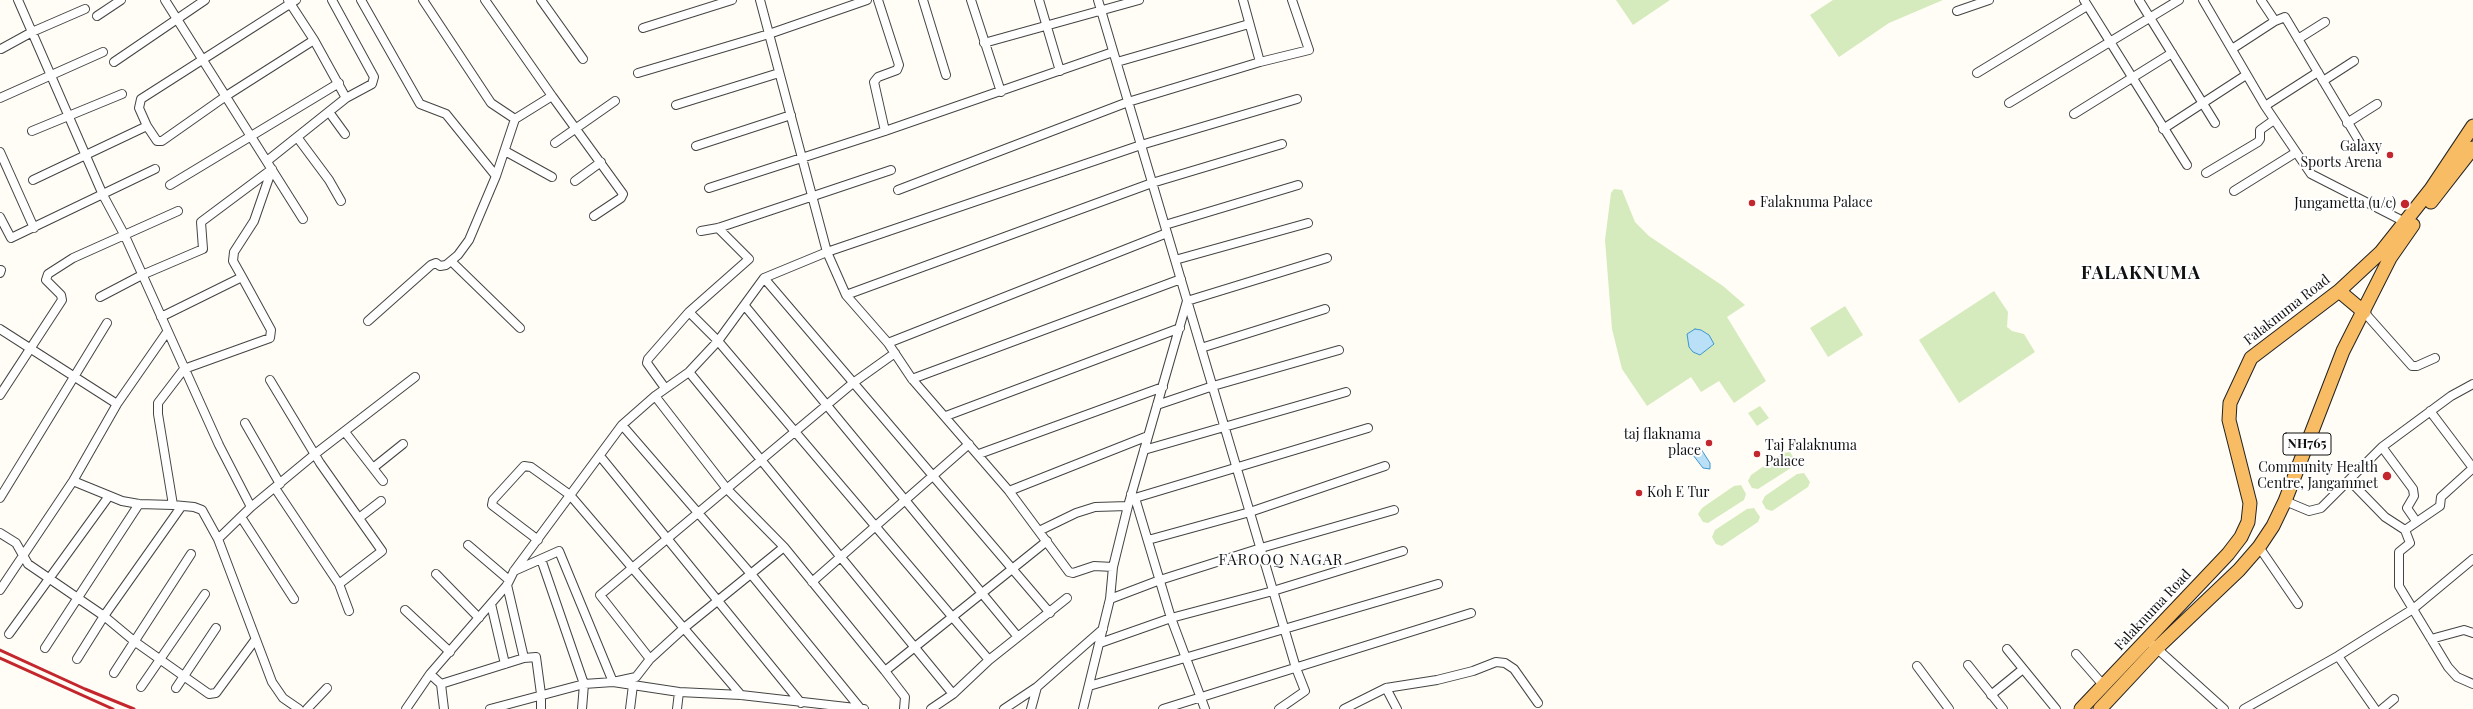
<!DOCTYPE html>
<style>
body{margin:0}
canvas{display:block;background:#fffdf5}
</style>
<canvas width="2473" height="709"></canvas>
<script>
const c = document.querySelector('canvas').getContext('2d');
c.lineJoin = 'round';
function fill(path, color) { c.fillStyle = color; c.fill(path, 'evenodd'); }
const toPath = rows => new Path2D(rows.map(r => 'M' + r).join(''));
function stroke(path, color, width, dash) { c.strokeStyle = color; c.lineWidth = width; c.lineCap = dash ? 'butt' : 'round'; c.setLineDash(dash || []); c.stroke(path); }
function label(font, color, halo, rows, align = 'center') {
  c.font = font + ' "Playfair Display",serif'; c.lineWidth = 4; c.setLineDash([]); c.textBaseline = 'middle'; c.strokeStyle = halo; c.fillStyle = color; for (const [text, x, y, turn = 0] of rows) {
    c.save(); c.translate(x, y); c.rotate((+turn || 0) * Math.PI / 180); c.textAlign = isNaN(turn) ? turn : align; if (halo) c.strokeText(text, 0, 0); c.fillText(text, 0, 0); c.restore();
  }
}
fill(toPath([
 [1616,0,1670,0,1633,25],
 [1833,0,1943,0,1889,23,1839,57,1810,15],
 [1614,189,1622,190,1635,222,1649,236,1723,286,1745,305,1727,317,1766,381,1734,403,1719,381,1701,392,1691,377,1647,406,1622,369,1612,329,1605,240,1611,193],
 [1994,291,2008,312,2007,327,2012,331,2024,334,2035,352,1959,403,1919,340],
 [1845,306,1863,335,1828,357,1810,328],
 [1760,406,1769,418,1757,426,1748,413],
 [1790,452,1796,461,1794,466,1758,489,1752,488,1748,481,1751,475,1783,453],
 [1804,473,1810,482,1808,487,1772,511,1766,509,1762,502,1765,496,1797,474],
 [1741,485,1746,494,1744,500,1708,523,1703,522,1698,514,1702,508,1734,486],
 [1754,508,1760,517,1758,522,1722,546,1716,544,1712,537,1715,530,1747,509]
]), '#d5ebbd');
const water = toPath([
 [1695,329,1701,330,1709,335,1714,344,1700,355,1693,352,1689,347,1687,334,1695,329],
 [1693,447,1701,449,1710,463,1710,469,1703,468,1693,455,1693,447]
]);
fill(water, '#b9e0f7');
stroke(water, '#3f96cf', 1);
const minor = toPath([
 [18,0,103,195,125,236,219,445,251,507,218,539,272,682,283,698,299,709],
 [165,0,303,219],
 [296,0,141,99,139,108,147,126,157,141,162,141,226,96,314,40],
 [332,0,374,77,372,84,346,98],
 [361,0,420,104,446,114,496,176,469,240,458,255,446,265,440,266,436,263,431,265,368,321],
 [423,0,491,103,515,119],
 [485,0,552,96,515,119,496,176],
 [541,0,583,59],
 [760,0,827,252,846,295,888,343,912,379,1009,491,1069,572,1073,573,1094,566,1113,567],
 [878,0,899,65,897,70,878,77,874,82,885,131],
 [923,0,946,75],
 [971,0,1001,92],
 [1039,0,1060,71],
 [1098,0,1296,668,1305,691,1279,709],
 [1243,0,1260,62],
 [2084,0,2187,165],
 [2139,0,2215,123],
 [2203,0,2265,106,2311,174,2405,222],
 [2261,0,2275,21,2285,17,2362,146],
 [1957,11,1989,0],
 [97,16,121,0],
 [643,28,732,0],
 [2298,39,2325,22],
 [984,43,1139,0],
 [1,49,32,32,85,9],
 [2232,49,2275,21],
 [114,62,205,0],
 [1117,62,1249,24],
 [638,73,769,34,867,0],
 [1977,73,2087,6],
 [2323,81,2354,61],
 [552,96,623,194,621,198,594,216],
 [0,98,103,52],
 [2009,103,2179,0],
 [676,105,779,73],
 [2265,106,2318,72],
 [329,112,345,134],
 [2074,114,2172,53],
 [2347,123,2377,104],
 [2163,129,2246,75],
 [32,131,122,94],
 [297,137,329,180,341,201],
 [555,143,615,101],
 [696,146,791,115],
 [505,151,552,177],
 [0,152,34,228],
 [267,161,346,98,314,40,288,0],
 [2206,173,2258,142,2260,139,2260,130,2274,120],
 [33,180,147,126],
 [575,181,601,162],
 [170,185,339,83],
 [709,188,885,131,1113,52],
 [898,190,1128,102,1260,62,1309,50,1292,0],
 [2234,191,2295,153],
 [0,217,11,238,155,169],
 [1165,225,1298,185],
 [701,231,718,228,891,170],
 [1175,260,1308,223],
 [451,261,520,328],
 [0,273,1,270],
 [764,278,1050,613],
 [846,295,1152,183,1282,144],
 [100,297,142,275,203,249,201,222,272,169],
 [745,306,1018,637],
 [689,312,718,341,989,660],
 [2364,312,2412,366,2417,366,2435,358],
 [161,317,242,277,233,261,234,252,254,221,272,169],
 [0,329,117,404],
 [888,343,1167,233],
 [1201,348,1325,309],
 [689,372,953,694],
 [912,379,1181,279],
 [270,380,320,463,382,551,339,584,275,488],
 [665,388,647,363,648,359,689,312,749,259,718,228],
 [0,395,62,300,61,295,46,280,48,274,73,258,178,211],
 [655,396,727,489,784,547,885,671,905,697,904,709],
 [1157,405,1213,386,1339,350],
 [2430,411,2473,468],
 [946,416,1180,328],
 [245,423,280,484],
 [622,425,751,574,860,708],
 [345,432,383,481],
 [2382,447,2413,489,2414,496,2407,508,2416,521],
 [1144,450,1346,392],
 [979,454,1163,387],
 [600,456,801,703],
 [373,468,403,444],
 [2473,468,2441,497,2440,506,2405,530,2410,543,2399,552,2399,586,2448,667,2457,677,2473,684],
 [2349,480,2385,517,2405,530],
 [73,481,122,501,139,504,173,505],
 [1009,491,1148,436],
 [1131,494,1135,498,1368,428],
 [0,498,107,323],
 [1135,498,1171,618,1205,709],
 [2285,501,2309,511,2321,508,2382,447,2451,396,2473,384],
 [251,507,315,454,415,377],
 [241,517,294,599],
 [359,518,381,501],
 [1041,530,1076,513,1095,507,1128,506],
 [0,533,16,543,28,564,104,616,134,641,209,694,216,693,255,640],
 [218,539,202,510,194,507,173,505,158,414,158,403,184,369,270,338,271,330,242,277],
 [538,540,492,505,493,500,524,466,531,467,570,495,741,695],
 [1148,540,1250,512,1385,466],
 [468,545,509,580],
 [2259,547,2298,604],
 [541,559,584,684,582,709],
 [514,571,559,551,613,682,636,677,650,659,684,628,784,547],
 [436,574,479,618],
 [812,582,969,444],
 [339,584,349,611],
 [507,585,524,658],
 [0,590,73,481,117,404,167,332],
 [1110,599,1160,580,1261,548,1394,510],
 [491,604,505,664],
 [405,610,450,652],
 [9,634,109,496],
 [2431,639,2464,630,2473,633],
 [1100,643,1171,618,1273,591,1403,551],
 [2153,645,2224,709],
 [45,648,139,504],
 [2007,649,2056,709],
 [2076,654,2104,686],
 [2338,656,2375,709],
 [77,659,104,616,181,507],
 [650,659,600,595,853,383,895,353],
 [1968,665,2003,709],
 [1917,666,1949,709],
 [885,671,1047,541],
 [114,673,191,554],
 [430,674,441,684,444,709],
 [441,684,524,658,536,657,541,694,541,709],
 [1089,686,1438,584],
 [141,687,205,594],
 [176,688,216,628],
 [1386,688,1397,709],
 [1991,695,2023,669],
 [307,709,327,688],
 [406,709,430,674,507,585,514,571,622,425,655,396,689,372,718,341,764,278,827,252,1141,145,1297,99],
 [490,709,584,684,613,682,679,692,741,695,864,709],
 [630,709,633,685],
 [677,709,679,692],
 [931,709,953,694,989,660,1067,598],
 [1004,709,1037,687],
 [1031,709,1037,687,1103,629],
 [1083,709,1110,599,1113,567,1128,506,1187,301,1327,258],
 [1163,709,1471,613],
 [1344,709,1386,688,1437,680,1473,671,1496,662,1505,663,1514,669,1538,703],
 [2244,709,2338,656,2413,609,2473,559],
 [2382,709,2394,699]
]);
const trunk = toPath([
 [2431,202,2473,148],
 [2339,291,2364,312],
 [2081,709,2228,554,2241,537,2248,522,2250,503,2229,420,2230,403,2251,358,2339,291,2381,252,2431,189,2473,126],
 [2100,709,2157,648,2239,570,2259,547,2273,526,2285,501,2343,351,2390,258,2413,225]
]);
stroke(minor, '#444', 10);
stroke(trunk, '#222', 15);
stroke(minor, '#fff', 8);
stroke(trunk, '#f7bc64', 13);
stroke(toPath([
 [0,650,85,689,134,709],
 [0,658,113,709]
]), '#c4262e', 3);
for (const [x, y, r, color] of [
 [2390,155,4,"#c4262e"],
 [1752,203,4,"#c4262e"],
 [2405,204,5,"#c4262e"],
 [1709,443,4,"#c4262e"],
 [1757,454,4,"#c4262e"],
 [2387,476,5,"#c4262e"],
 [1639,493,4,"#c4262e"]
]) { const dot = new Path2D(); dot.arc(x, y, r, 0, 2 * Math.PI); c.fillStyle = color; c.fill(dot); stroke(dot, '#fff', 1.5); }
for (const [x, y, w] of [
 [2307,444,48]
]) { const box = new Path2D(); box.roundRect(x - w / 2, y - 11, w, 22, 3); c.fillStyle = '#fff'; c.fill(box); stroke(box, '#111', 1); }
label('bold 13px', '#111', null, [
 ["NH765",2307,444]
]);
label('14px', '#111', '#fff', [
 ["Galaxy",2382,147],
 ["Sports Arena",2382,163],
 ["Falaknuma Palace",1760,203,"left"],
 ["Jungametta (u/c)",2396,204],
 ["taj flaknama",1701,435],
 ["place",1701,451],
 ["Taj Falaknuma",1765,446,"left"],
 ["Palace",1765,462,"left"],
 ["Community Health",2378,468],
 ["Centre, Jangammet",2378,484],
 ["Koh E Tur",1647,493,"left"]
], 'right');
label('14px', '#111', '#fff', [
 ["Falaknuma Road",2287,310,-38],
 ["Falaknuma Road",2153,610,-47]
]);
c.letterSpacing = '1px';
label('15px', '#111', '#fff', [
 ["FAROOQ NAGAR",1281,560]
]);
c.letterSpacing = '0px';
c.letterSpacing = '1px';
label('bold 18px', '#111', '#fff', [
 ["FALAKNUMA",2141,273]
]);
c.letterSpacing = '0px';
</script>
